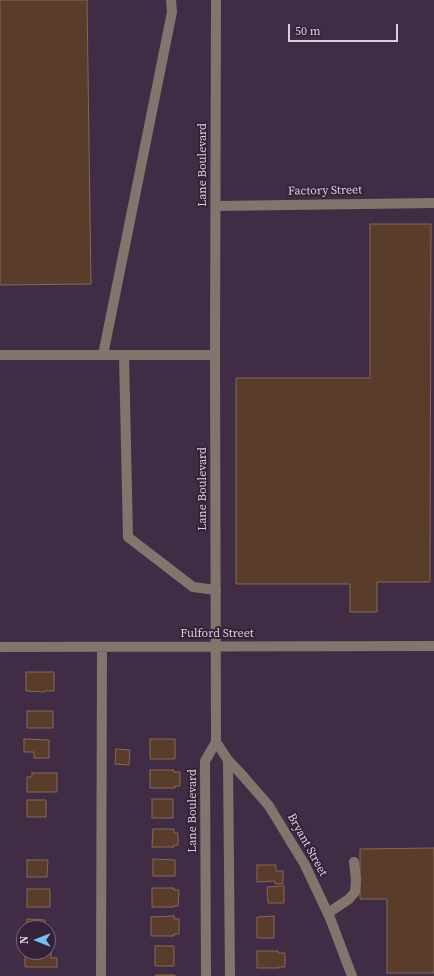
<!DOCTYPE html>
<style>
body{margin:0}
#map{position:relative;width:434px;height:976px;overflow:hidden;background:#402c44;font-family:"Source Serif 4",serif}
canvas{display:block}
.north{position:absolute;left:16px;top:920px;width:40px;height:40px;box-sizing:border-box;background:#352239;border:1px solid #77677b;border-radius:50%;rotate:270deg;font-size:11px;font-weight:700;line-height:16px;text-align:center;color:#dacedd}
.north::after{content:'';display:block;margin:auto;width:14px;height:18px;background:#73c1f5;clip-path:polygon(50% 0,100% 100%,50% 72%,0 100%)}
.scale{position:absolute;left:288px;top:24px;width:110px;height:18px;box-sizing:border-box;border:2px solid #dacedd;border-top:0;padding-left:5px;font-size:12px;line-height:14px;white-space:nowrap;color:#dacedd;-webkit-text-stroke:3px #352239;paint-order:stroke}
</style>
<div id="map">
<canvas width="434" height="976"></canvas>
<div class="north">N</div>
<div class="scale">50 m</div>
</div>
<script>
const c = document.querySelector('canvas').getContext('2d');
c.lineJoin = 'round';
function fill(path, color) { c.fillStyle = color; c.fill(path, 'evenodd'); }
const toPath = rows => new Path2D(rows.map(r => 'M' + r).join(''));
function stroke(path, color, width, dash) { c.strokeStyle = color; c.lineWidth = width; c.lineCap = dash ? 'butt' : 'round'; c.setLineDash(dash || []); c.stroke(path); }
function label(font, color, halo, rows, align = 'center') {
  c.font = font + ' "Source Serif 4",serif'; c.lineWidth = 4; c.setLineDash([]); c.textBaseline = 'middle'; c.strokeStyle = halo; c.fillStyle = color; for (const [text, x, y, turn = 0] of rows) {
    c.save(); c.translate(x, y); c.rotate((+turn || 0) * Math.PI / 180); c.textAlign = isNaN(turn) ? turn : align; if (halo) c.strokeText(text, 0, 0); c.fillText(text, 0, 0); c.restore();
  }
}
const building = toPath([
 [0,0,87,0,91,284,0,285,0,0],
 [370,224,431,224,430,582,377,582,377,612,350,612,350,584,236,584,236,378,370,378,370,224],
 [26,672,54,672,54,691,45,691,45,692,26,691,26,672],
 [27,711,53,711,53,728,27,728,27,711],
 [24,739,49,740,49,758,34,758,34,752,24,752,24,739],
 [150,739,175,739,175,759,150,759,150,739],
 [116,749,130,750,129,765,115,764,116,749],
 [150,770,174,770,174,772,180,772,180,786,175,786,175,788,150,788,150,770],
 [32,773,57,773,57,792,27,792,27,777,32,777,32,773],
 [152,799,173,799,173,818,152,818,152,799],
 [27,800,46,800,46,817,27,817,27,800],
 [153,829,174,829,174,833,178,833,178,845,174,845,174,847,152,847,153,829],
 [434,848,434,973,387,973,387,899,360,899,360,849,434,848],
 [153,859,175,860,175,876,153,876,153,859],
 [27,860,48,860,47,877,27,877,27,860],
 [257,865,276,865,276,871,283,871,283,884,275,884,275,881,257,882,257,865],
 [284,886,284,903,268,903,267,887,284,886],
 [152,888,174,888,174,890,179,890,178,906,174,906,174,907,152,907,152,888],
 [27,889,50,889,50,907,27,907,27,889],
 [174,916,174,919,179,919,179,934,174,934,174,936,151,936,151,917,174,916],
 [274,916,274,938,257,938,257,917,274,916],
 [27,919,45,920,45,928,27,928,27,919],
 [155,946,174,946,174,966,155,966,155,946],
 [48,948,51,948,51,958,57,958,57,967,25,967,25,952,48,952,48,948],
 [257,951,278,951,278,953,285,953,285,967,279,967,279,968,257,968,257,951],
 [156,975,175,975,175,976,156,976,156,975]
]);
fill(building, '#593d2a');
stroke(building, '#866854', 1);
stroke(toPath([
 [216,206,434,203],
 [0,355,215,355],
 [103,355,172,12,171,0],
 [124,355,128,537,193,587,216,590],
 [0,647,434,646],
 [216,742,228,760,243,776,269,806,305,865,330,918,352,976],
 [228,760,230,976],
 [328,913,349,899,355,892,356,880,354,862],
 [101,976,102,647],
 [206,976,205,761,216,742,215,355,216,0]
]), '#84746e', 10);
label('12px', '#dacedd', '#352239', [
 ["Lane Boulevard",203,165,-90],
 ["Factory Street",325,191,-1],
 ["Lane Boulevard",203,489,-90],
 ["Fulford Street",217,634],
 ["Lane Boulevard",193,811,-90],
 ["Bryant Street",307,845,61]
]);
</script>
